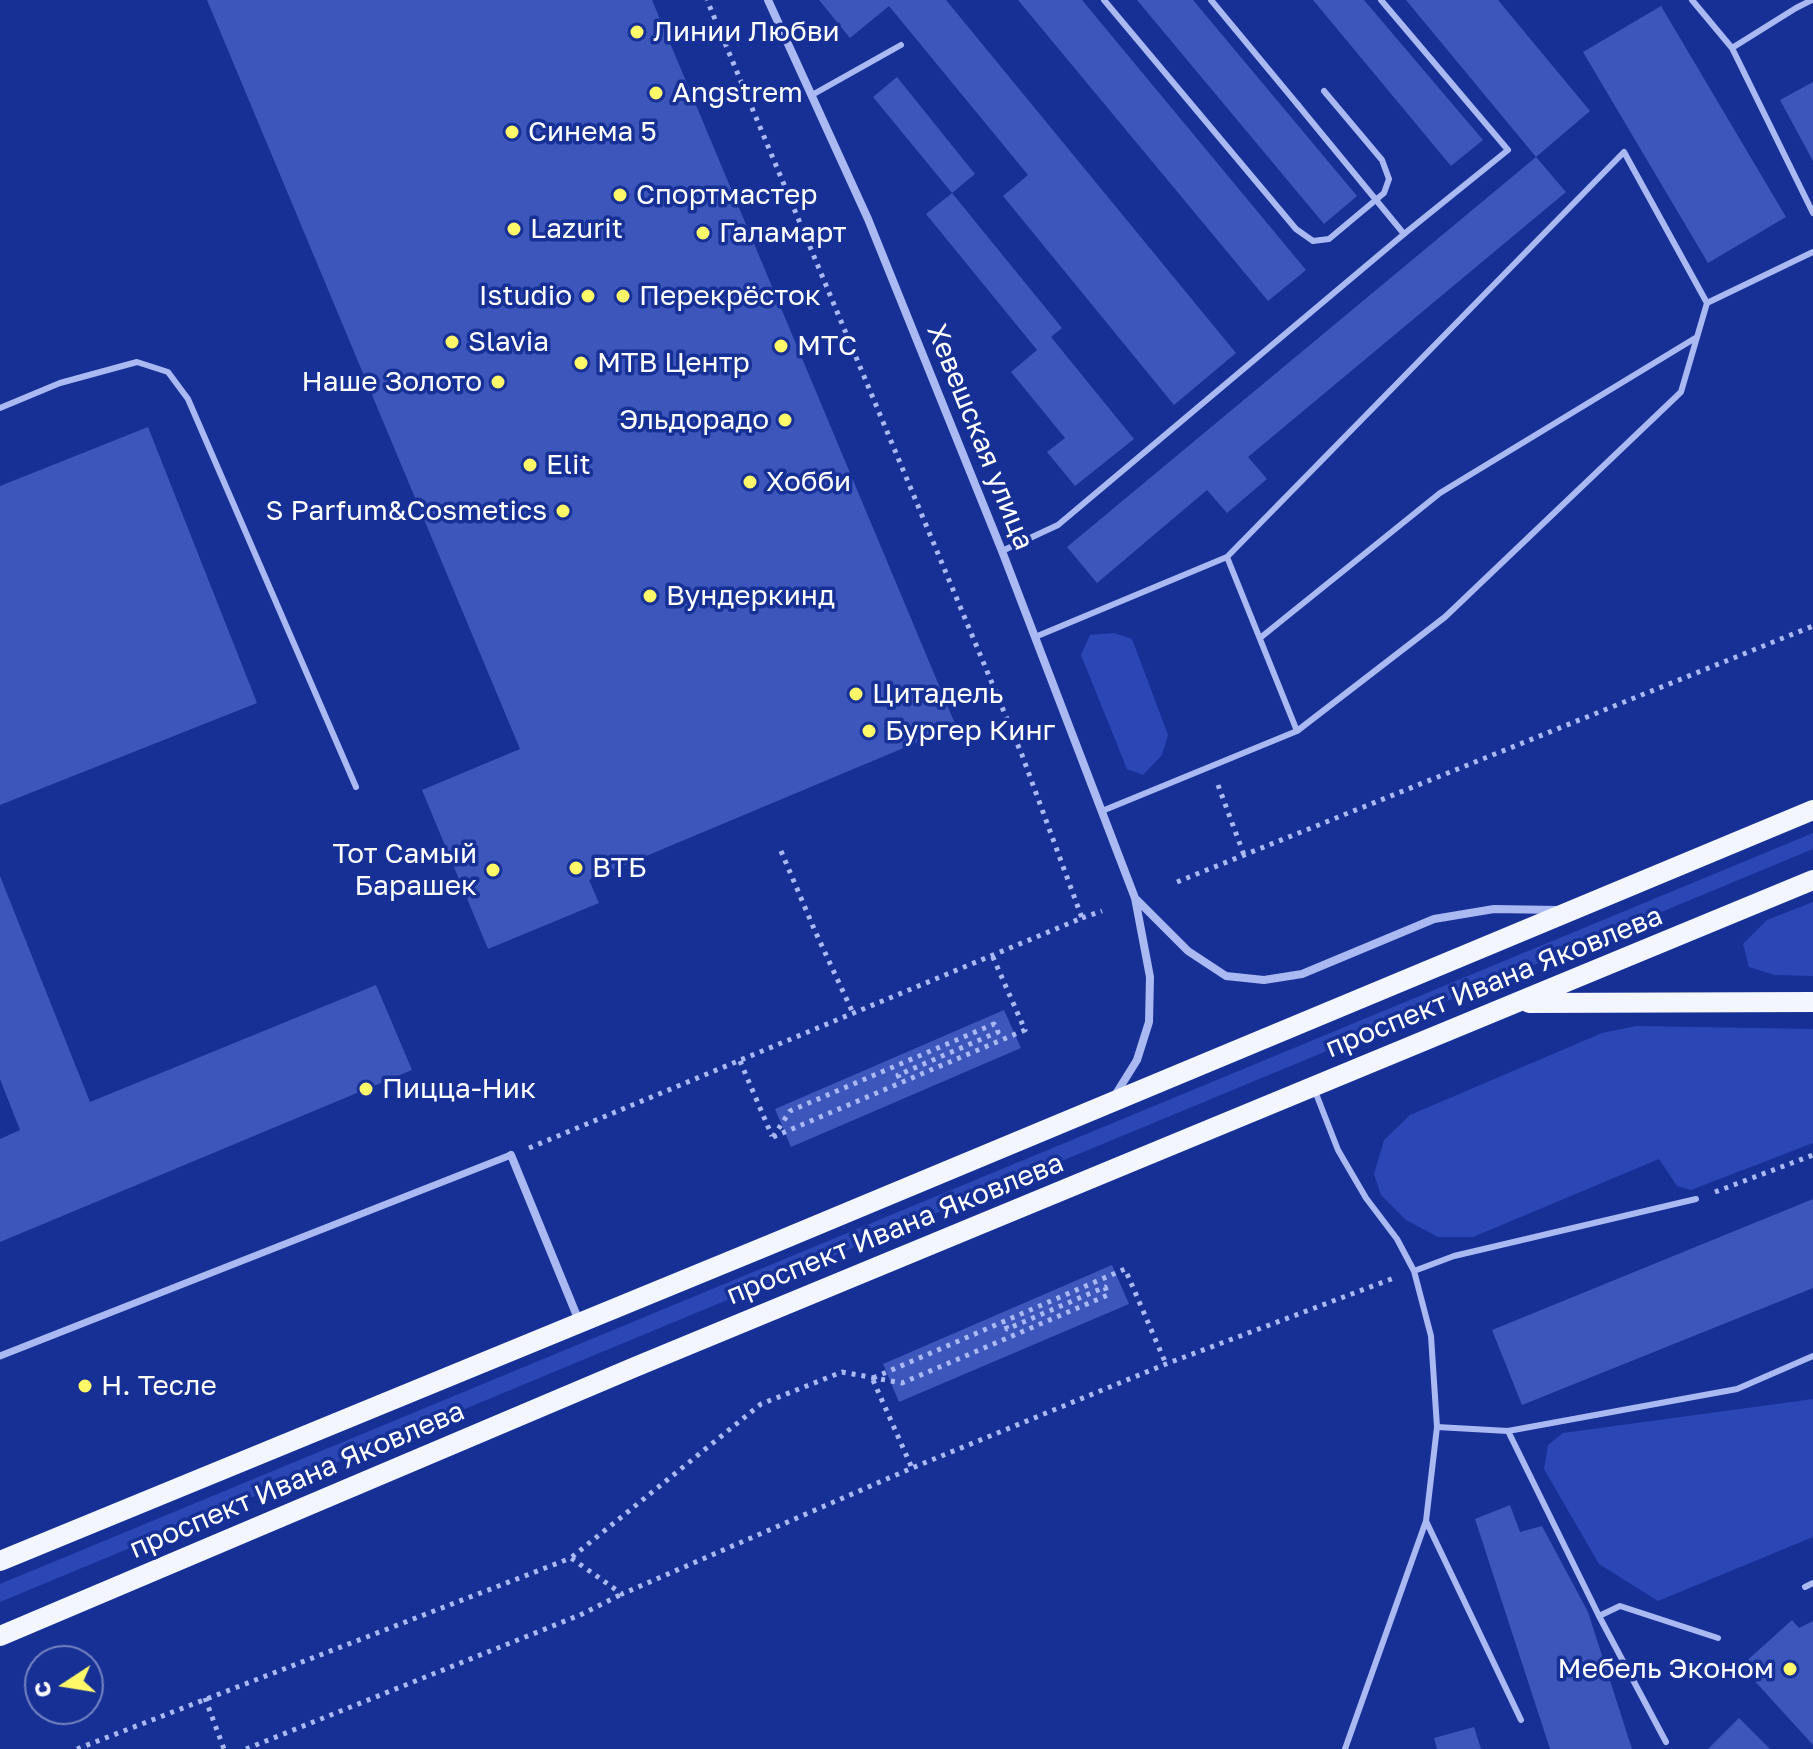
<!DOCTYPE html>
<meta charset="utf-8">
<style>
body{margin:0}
#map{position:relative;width:1813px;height:1749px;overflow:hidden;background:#173096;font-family:"Golos Text",sans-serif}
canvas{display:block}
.north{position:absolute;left:24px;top:1645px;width:80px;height:80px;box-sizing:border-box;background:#173096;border:2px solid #7483c0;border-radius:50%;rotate:258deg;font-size:22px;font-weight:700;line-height:32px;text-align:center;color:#fff}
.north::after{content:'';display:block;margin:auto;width:28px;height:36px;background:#fff869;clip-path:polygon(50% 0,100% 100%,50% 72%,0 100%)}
</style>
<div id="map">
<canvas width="1813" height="1749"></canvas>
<div class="north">С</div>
</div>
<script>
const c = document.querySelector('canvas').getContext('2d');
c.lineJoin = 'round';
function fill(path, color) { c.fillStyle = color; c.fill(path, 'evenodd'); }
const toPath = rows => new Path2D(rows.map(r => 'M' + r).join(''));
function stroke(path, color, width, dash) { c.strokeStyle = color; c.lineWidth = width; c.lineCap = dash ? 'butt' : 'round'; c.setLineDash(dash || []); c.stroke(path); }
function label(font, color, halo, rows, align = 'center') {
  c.font = font + ' "Golos Text",sans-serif'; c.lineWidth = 7; c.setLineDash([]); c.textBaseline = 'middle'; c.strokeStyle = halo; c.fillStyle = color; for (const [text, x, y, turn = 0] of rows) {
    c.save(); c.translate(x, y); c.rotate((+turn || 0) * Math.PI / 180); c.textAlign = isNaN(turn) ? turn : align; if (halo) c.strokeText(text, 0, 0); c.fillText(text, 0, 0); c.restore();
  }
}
fill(toPath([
 [1114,633,1132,639,1168,735,1162,755,1143,775,1127,769,1081,655,1090,635],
 [1813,833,1813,849,0,1602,0,1584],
 [1813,902,1813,976,1775,975,1749,967,1743,944,1767,920],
 [1636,1026,1813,1029,1813,1143,1691,1190,1677,1186,1659,1159,1473,1237,1438,1237,1406,1220,1381,1195,1374,1174,1384,1140,1410,1115,1602,1033],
 [1813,1399,1813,1537,1658,1601,1599,1564,1544,1469,1548,1445,1563,1433]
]), '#2b47b5');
fill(toPath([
 [207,0,652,0,956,726,589,880,599,903,488,949,422,790,520,749],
 [819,0,946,0,1236,353,1174,405,1003,196,1028,175,889,6,850,38],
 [1018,0,1082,0,1306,270,1268,301],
 [1137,0,1193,0,1357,196,1324,224],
 [1313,0,1364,0,1483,140,1451,166],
 [1406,0,1498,0,1590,111,1536,157],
 [1661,6,1786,217,1708,263,1583,52],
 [897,77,975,174,952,193,873,97],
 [1813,82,1813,161,1780,100],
 [1536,157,1566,192,1248,457,1267,479,1227,513,1207,490,1097,583,1067,547],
 [952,193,1062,328,1051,337,1134,439,1075,486,1047,452,1065,438,1011,372,1037,350,926,214],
 [148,427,257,703,0,805,0,486],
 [0,876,90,1102,376,985,412,1070,0,1242,0,1139,20,1130,0,1079],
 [1004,1010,1021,1048,791,1147,775,1109],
 [1813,1199,1813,1288,1522,1405,1492,1330],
 [1112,1265,1129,1304,899,1402,883,1364],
 [1510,1505,1520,1532,1542,1526,1588,1612,1632,1749,1550,1749,1475,1519],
 [1792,1620,1799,1628,1813,1621,1813,1745,1741,1666],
 [1739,1718,1770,1749,1708,1749],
 [1474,1727,1481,1749,1437,1749,1434,1738]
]), '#3c56bc');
stroke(toPath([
 [1218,785,1244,855],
 [781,851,815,931,853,1013],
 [1177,882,1813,626],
 [1082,918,1102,911],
 [740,1061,772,1136],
 [773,1137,790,1111,994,1024,998,1032,898,1075,901,1082],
 [773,1137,1025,1030,992,955],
 [529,1148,1082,918,1022,755,707,0],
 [1715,1192,1813,1155],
 [873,1378,1125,1269,1166,1364],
 [873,1380,912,1468],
 [572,1557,761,1404,842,1372,902,1383,1108,1295,1105,1287,1007,1329,1005,1322],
 [205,1698,224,1749],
 [77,1749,571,1558,622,1594,912,1468,1166,1364,1394,1278],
 [246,1749,580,1615,622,1594]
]), '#aab9f1', 5, [4, 6]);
stroke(toPath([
 [1104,0,1296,229,1313,241,1329,239,1384,193,1389,179,1382,160,1324,91],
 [1211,0,1298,105],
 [1692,0,1732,48],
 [1812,0,1796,8,1732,48,1813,213],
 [812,95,901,45],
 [0,408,60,383,137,362,168,372,188,399,356,787],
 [1002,551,1058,525,1404,234,1508,150,1381,0],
 [1227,557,1624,152,1707,303,1813,252],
 [1035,637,1227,557,1297,731],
 [1260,638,1440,493,1697,337],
 [1102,811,1297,731,1445,617,1681,392,1707,303],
 [1315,1091,1338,1150,1366,1198,1397,1239,1414,1271,1431,1336,1437,1427,1426,1521,1521,1720],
 [1414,1271,1454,1256,1696,1199],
 [1437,1427,1508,1431,1737,1389,1813,1356],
 [1508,1431,1599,1616,1666,1742],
 [1805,1587,1813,1583],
 [1599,1616,1620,1606,1718,1638],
 [1345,1749,1426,1521]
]), '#aab9f1', 6);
stroke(toPath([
 [0,1356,511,1155]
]), '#aab9f1', 7);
stroke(toPath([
 [768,0,868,219,1002,551,1135,898,1150,977,1149,1022,1137,1060,1114,1097],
 [1137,900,1188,951,1226,976,1264,980,1302,974,1434,919,1494,909,1558,910],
 [511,1155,579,1321]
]), '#aab9f1', 8);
stroke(toPath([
 [1529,1003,1813,1002],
 [0,1561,774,1243,1813,810],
 [0,1636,635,1367,1813,880]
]), '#f3f5ff', 20);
stroke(toPath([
 [1298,105,1404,234]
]), '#aab9f1', 6);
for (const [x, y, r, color] of [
 [637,32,8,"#fff869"],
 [656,93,8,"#fff869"],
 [512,132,8,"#fff869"],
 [620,195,8,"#fff869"],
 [514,229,8,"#fff869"],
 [703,233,8,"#fff869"],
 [588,296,8,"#fff869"],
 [623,296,8,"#fff869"],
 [452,342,8,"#fff869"],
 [781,346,8,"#fff869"],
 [581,363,8,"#fff869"],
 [498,382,8,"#fff869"],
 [785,420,8,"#fff869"],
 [530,465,8,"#fff869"],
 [750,482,8,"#fff869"],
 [563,511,8,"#fff869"],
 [650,596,8,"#fff869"],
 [856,694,8,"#fff869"],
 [869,731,8,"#fff869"],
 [576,868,8,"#fff869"],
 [493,870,8,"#fff869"],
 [366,1089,8,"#fff869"],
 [85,1386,8,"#fff869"],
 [1790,1669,8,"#fff869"]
]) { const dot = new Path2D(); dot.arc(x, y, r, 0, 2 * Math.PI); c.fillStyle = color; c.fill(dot); stroke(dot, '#173096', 3); }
label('28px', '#fff', '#173096', [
 ["Линии Любви",653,32],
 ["Angstrem",672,93],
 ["Синема 5",528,132],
 ["Спортмастер",636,195],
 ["Lazurit",530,229],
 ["Галамарт",719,233],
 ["Istudio",572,296,"right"],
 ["Перекрёсток",639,296],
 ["Slavia",468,342],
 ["МТС",797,346],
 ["МТВ Центр",597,363],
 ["Наше Золото",482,382,"right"],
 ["Эльдорадо",769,420,"right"],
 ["Elit",546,465],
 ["Хобби",766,482],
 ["S Parfum&Cosmetics",547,511,"right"],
 ["Вундеркинд",666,596],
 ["Цитадель",872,694],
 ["Бургер Кинг",885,731],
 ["Тот Самый",477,854,"right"],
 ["Барашек",477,886,"right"],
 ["ВТБ",592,868],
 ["Пицца-Ник",382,1089],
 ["Н. Тесле",101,1386],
 ["Мебель Эконом",1774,1669,"right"]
], 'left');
label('28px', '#fff', '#173096', [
 ["Хевешская улица",980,437,68],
 ["проспект Ивана Яковлева",1494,982,-22],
 ["проспект Ивана Яковлева",895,1229,-22],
 ["проспект Ивана Яковлева",297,1480,-23]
]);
</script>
